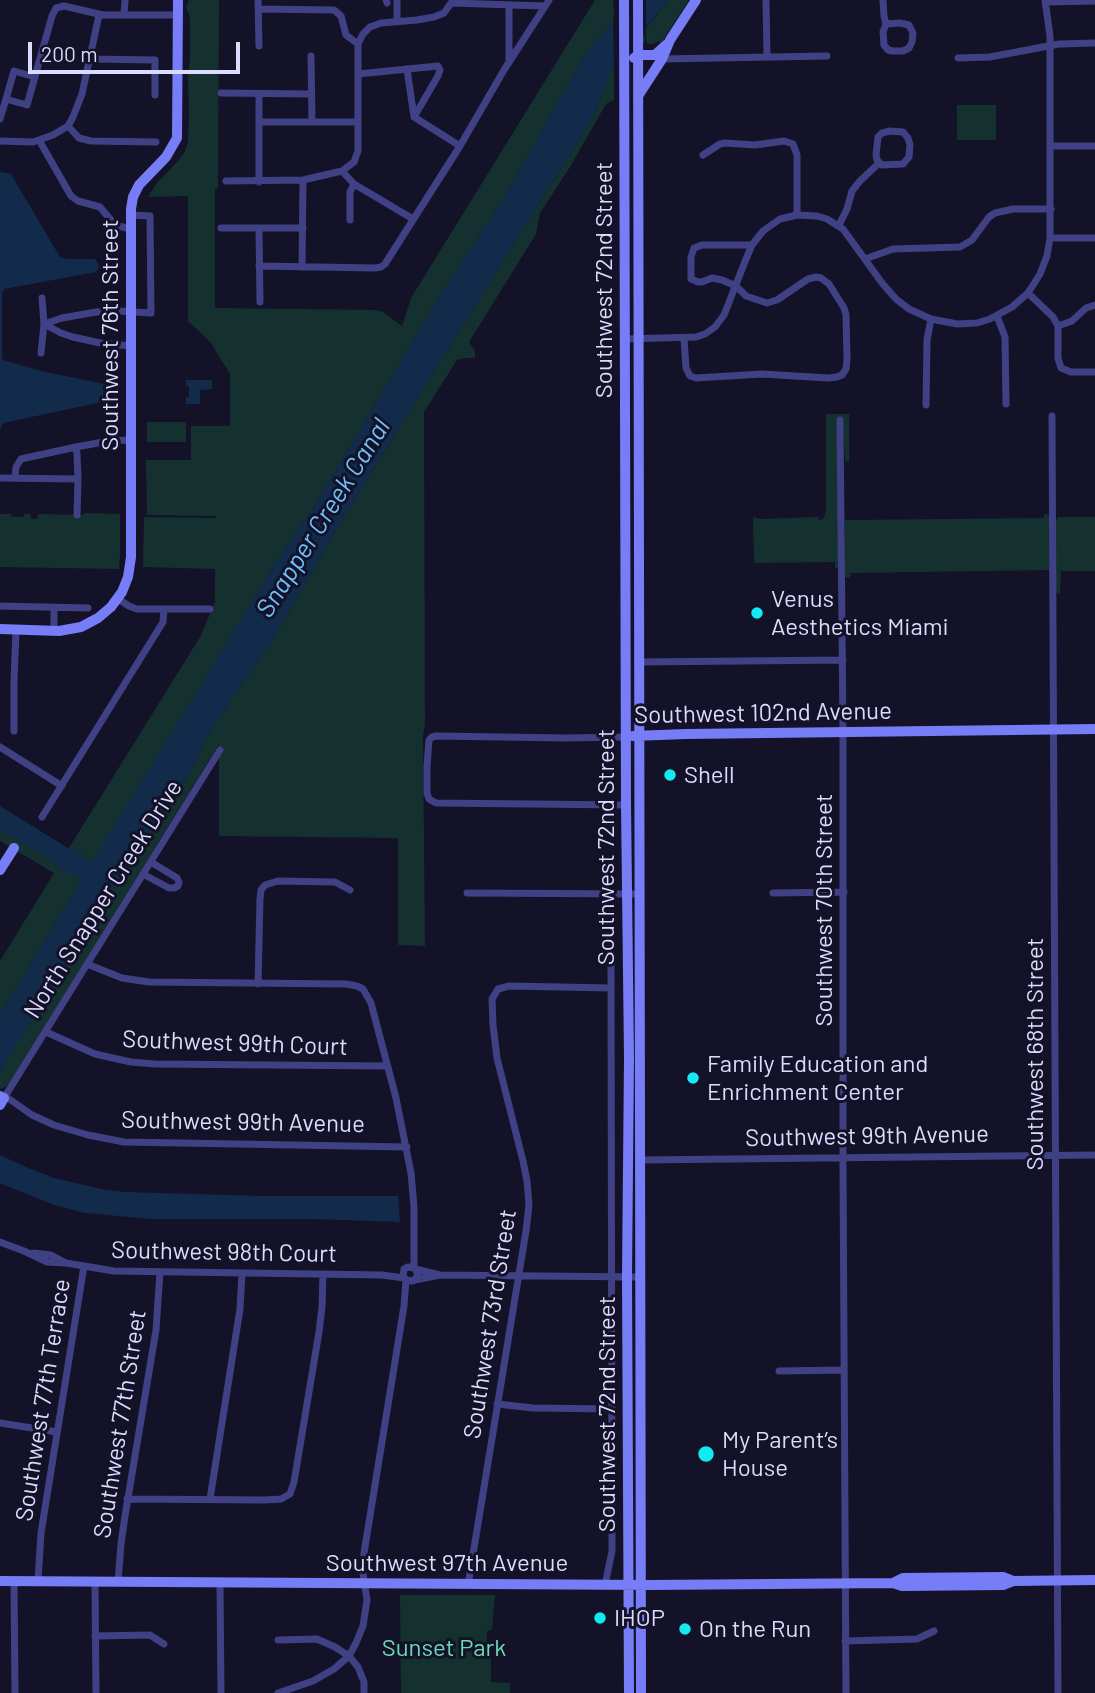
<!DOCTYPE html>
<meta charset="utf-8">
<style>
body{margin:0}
#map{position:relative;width:1095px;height:1693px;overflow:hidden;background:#141228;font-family:Barlow,sans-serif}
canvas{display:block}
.scale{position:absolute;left:28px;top:42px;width:212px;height:32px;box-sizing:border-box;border:4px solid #dcdbfd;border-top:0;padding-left:9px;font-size:21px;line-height:24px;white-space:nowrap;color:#dcdbfd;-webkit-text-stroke:5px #141228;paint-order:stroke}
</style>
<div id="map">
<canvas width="1095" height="1693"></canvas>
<div class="scale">200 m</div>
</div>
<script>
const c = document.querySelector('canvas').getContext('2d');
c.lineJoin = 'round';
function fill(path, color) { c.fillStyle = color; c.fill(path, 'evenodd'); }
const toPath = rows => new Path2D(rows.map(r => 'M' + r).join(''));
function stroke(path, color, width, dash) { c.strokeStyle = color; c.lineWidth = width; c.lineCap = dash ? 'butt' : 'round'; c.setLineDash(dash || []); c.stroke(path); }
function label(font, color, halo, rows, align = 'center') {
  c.font = font + ' Barlow,sans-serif'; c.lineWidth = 6; c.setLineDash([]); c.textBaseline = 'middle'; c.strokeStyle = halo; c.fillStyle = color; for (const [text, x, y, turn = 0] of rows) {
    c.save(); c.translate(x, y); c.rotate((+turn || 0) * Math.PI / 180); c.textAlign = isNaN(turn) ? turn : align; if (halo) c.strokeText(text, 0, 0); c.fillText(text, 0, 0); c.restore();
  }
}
fill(toPath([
 [189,0,219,0,218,188,215,189,215,308,376,310,383,312,402,326,411,298,595,0,613,0,615,22,607,28,582,60,505,196,441,294,313,508,286,547,92,863,82,856,79,852,69,848,200,637,215,602,215,569,143,567,144,517,216,518,216,516,147,515,146,460,191,460,191,426,230,426,230,374,211,343,188,321,188,196,148,197,156,184,179,160,184,153,188,143,189,115,188,78,190,59,190,17,186,7],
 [643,0,645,29,669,0,689,0,661,43,659,41,653,44,647,43,645,32,644,44,643,43],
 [614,64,614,100,606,104,570,167,540,213,536,234,469,342,475,351,475,358,464,358,457,360,424,412,425,724,423,737,425,946,398,945,398,838,219,836,219,744,9,1084,5,1087,0,1089,0,1072,30,1021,80,940,135,854,138,853,141,844,177,794,195,764,201,747,220,716,273,639,343,518,594,115,606,86,608,75],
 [957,105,996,105,996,140,957,140],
 [826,414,849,414,849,462,845,460,843,420,839,567,835,569,835,562,754,563,753,517,762,519,818,517,818,520,823,519,826,512],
 [147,422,186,422,186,442,147,442],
 [85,513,120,514,120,555,119,569,0,567,0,514,11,514,12,517,24,517,24,514,30,514,31,519,37,519,38,514,83,515],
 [1044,514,1049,515,1049,570,850,573,850,578,845,577,845,520,1044,518],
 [1058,517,1095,517,1095,571,1061,571,1060,594,1056,592,1056,521],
 [0,829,44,856,65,872,74,873,79,877,81,881,0,1014,0,961,54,873,0,841],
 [400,1595,495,1595,492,1630,487,1631,487,1642,491,1643,491,1682,510,1683,510,1693,401,1693]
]), '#15312f');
fill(toPath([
 [632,0,669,0,614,64,608,75,606,86,594,115,343,518,273,639,220,716,201,747,200,755,195,764,177,794,141,844,140,850,135,854,80,940,0,1072,0,1014,81,881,79,877,74,873,69,874,65,872,44,856,0,829,0,806,68,848,77,850,82,856,92,862,286,547,313,508,441,294,505,196,582,60,607,28,620,17],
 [0,172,11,174,60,257,67,259,95,259,98,263,99,268,96,272,4,289,2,294,2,355,3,360,41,371,109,385,111,389,110,396,107,401,3,423,0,429,0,455],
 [186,380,212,380,212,389,200,390,200,404,186,404,186,397,189,397,189,386,186,386],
 [0,1155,28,1168,54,1178,106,1190,126,1192,262,1196,398,1196,400,1222,312,1219,151,1219,85,1213,54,1205,0,1183]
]), '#122b4b');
fill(toPath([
 [627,0,646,0,646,33,614,71,613,18]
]), '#141228');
stroke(toPath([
 [258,0,259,46],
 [386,0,387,3],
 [397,0,397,21],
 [766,0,767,57],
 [883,0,884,16,886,24,883,32,884,45,888,50,893,51,903,51,909,48,912,42,913,33,909,25,900,23,886,24],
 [1046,2,1095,1],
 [509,5,509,61],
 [259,9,334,10,341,16,346,35,358,44],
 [124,15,125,0],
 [311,56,312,122],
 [958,58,990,57,1059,44,1095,43],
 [90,59,155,60,155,95],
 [662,59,827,56],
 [407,69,414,117],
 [358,74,438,66,440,70,438,76,414,117,460,146],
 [221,93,311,94],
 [259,94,259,182],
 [6,99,14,71,35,77],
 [0,119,6,99,27,105,52,16,56,8,64,6,103,15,178,15],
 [259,122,358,122],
 [68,126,79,138,91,141,156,142],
 [890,131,903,132,908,138,910,145,909,157,903,164,882,165,877,160,876,155,878,137,882,133,890,131],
 [39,140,71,196,78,201,100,207,115,225,130,229],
 [0,141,33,142,53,135,68,126,73,117,82,94,99,15],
 [1051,146,1095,146],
 [703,155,720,144,725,143,755,145,784,141,793,144,797,155,797,215],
 [342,171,354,162,358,151,358,44,363,34,370,27,381,23,417,20,434,17,444,13,451,3,545,6],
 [226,181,303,180,342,171,354,184,413,219],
 [350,220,350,192,354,184],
 [839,225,847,209,852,191,860,181,879,163],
 [221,228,303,228],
 [259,229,260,302],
 [1050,238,1095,238],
 [865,259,893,249,960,247,972,240,989,217,995,213,1013,209,1051,209],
 [259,266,375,268,381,267,385,264,460,146,504,70,549,0],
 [302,267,303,180],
 [1028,293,1053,317,1058,326],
 [997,316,1005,337,1006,404],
 [44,324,62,318,96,312,118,311,151,313,150,216,131,215],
 [44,324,61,333,73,337,100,343,131,346],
 [1058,326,1058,358,1061,368,1071,372,1095,372],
 [1058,326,1072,321,1086,308,1095,305],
 [684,338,686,368,690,376,696,378,762,374,828,378,837,377,842,375,846,369,847,359,846,315,844,308,829,284,821,278,816,277,808,279,777,300,767,303,746,296,736,286,722,280,712,278,702,282,698,282,691,279,691,257,694,248,702,245,752,245],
 [625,339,696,337,705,334,715,327,724,315,746,259,752,245,763,231,780,219,797,215,817,216,827,219,843,229,882,283,896,299,909,309,931,319,957,324,977,323,990,319,1012,307,1028,293,1040,274,1047,256,1050,238,1050,36,1045,0],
 [41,353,44,324,42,298],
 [926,405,927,340,931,319],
 [1052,416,1058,1693],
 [840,420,843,732,843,1167,846,1693],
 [0,478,78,479,77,454,76,447,109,441,131,440],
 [15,478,16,467,21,459,76,447],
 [77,515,78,479],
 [118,599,129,606,137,609,210,609],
 [0,606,88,608],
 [54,631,54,608],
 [638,662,843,660],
 [14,731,14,682,16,630],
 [626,737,566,738,436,736,432,737,429,740,427,767,427,793,429,799,436,803,626,805],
 [0,747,62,786],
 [42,817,163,622,164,609],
 [143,874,169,888,174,888,178,886,179,882,177,878,151,862],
 [467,893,639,894],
 [773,893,844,892],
 [87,964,122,978,149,982,346,984,357,986,363,989,371,1003,396,1098,411,1173,414,1207,414,1268,418,1273,416,1278,413,1281,406,1280,403,1276,404,1269,408,1267,414,1268],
 [258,984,260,899,261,890,265,885,278,881,335,882,350,890],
 [46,1032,95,1054,131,1062,155,1064,387,1066],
 [5,1096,32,1115,54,1125,88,1135,124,1142,407,1147],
 [4,1098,220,750],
 [640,1160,1095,1155],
 [0,1242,24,1251,47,1262,66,1263,114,1271,382,1275,404,1278],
 [34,1253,51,1255,66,1263],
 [415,1269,440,1275],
 [415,1280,440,1275,640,1277],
 [779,1371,844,1370],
 [497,1404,533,1408,612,1409],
 [0,1423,57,1432],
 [127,1499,265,1500,281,1499,290,1494,294,1482,319,1332,322,1307,323,1274],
 [210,1499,240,1309,242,1273],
 [14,1581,15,1693],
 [38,1581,41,1533,84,1266],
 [95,1582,96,1693],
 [118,1582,121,1544,125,1516,156,1330,160,1272],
 [220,1583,221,1693],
 [468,1585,526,1231,529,1205,527,1181,523,1161,497,1058,493,1025,492,999,498,989,509,986,610,988],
 [605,1585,612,1551,611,966],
 [95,1636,150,1635,164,1644],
 [278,1640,317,1639,335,1647,349,1656,358,1667,364,1682,364,1693],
 [845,1641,917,1639,934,1631],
 [278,1693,313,1681,334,1669,349,1656,356,1643,363,1626,367,1600,363,1573,364,1553,404,1306,406,1280]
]), '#404184', 7);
stroke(toPath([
 [624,0,626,805,629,1058,627,1277,629,1693],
 [638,0,641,1693],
 [634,58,638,55,655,55,666,45],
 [638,96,662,59,670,40,696,0],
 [0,629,59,631,81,627,98,618,111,607,122,592,128,577,131,557,131,209,133,197,139,185,166,157,177,138,178,0],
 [633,736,686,734,1095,729],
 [0,870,14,848],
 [0,1096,4,1098,0,1105],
 [0,1581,649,1585,893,1583,902,1586,1003,1585,1013,1581,1095,1580],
 [893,1583,903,1578,1003,1577,1013,1581]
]), '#777cf7', 10);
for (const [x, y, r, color] of [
 [757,613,7,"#12e9f1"],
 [670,775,7,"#12e9f1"],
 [693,1078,7,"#12e9f1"],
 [706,1454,9,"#12e9f1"],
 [600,1618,7,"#12e9f1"],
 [685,1629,7,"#12e9f1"]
]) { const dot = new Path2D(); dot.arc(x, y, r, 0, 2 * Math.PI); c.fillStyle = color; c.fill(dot); stroke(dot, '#141228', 2.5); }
label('24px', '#dcdbfd', '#141228', [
 ["Southwest 72nd Street",604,280,-90],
 ["Southwest 76th Street",110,335,-90],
 ["Southwest 102nd Avenue",763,713,-1],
 ["Southwest 72nd Street",606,847,-90],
 ["North Snapper Creek Drive",103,899,-58],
 ["Southwest 70th Street",824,910,-90],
 ["Southwest 99th Court",235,1043,2],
 ["Southwest 68th Street",1035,1054,-90],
 ["Southwest 99th Avenue",243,1122,1],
 ["Southwest 99th Avenue",867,1136,-1],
 ["Southwest 98th Court",224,1252,1],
 ["Southwest 73rd Street",490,1324,-81],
 ["Southwest 77th Terrace",43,1400,-81],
 ["Southwest 72nd Street",607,1414,-90],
 ["Southwest 77th Street",120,1424,-81],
 ["Southwest 97th Avenue",447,1563]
]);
label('24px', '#dcdbfd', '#141228', [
 ["Venus",771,599],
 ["Aesthetics Miami",771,627],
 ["Shell",684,775],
 ["Family Education and",707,1064],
 ["Enrichment Center",707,1092],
 ["My Parent’s",722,1440],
 ["House",722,1468],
 ["IHOP",614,1618],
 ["On the Run",699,1629]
], 'left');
label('24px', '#6adab7', '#141228', [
 ["Sunset Park",444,1648]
]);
label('italic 26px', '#6fc0f7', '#141228', [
 ["Snapper Creek Canal",323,518,-58]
]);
</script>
